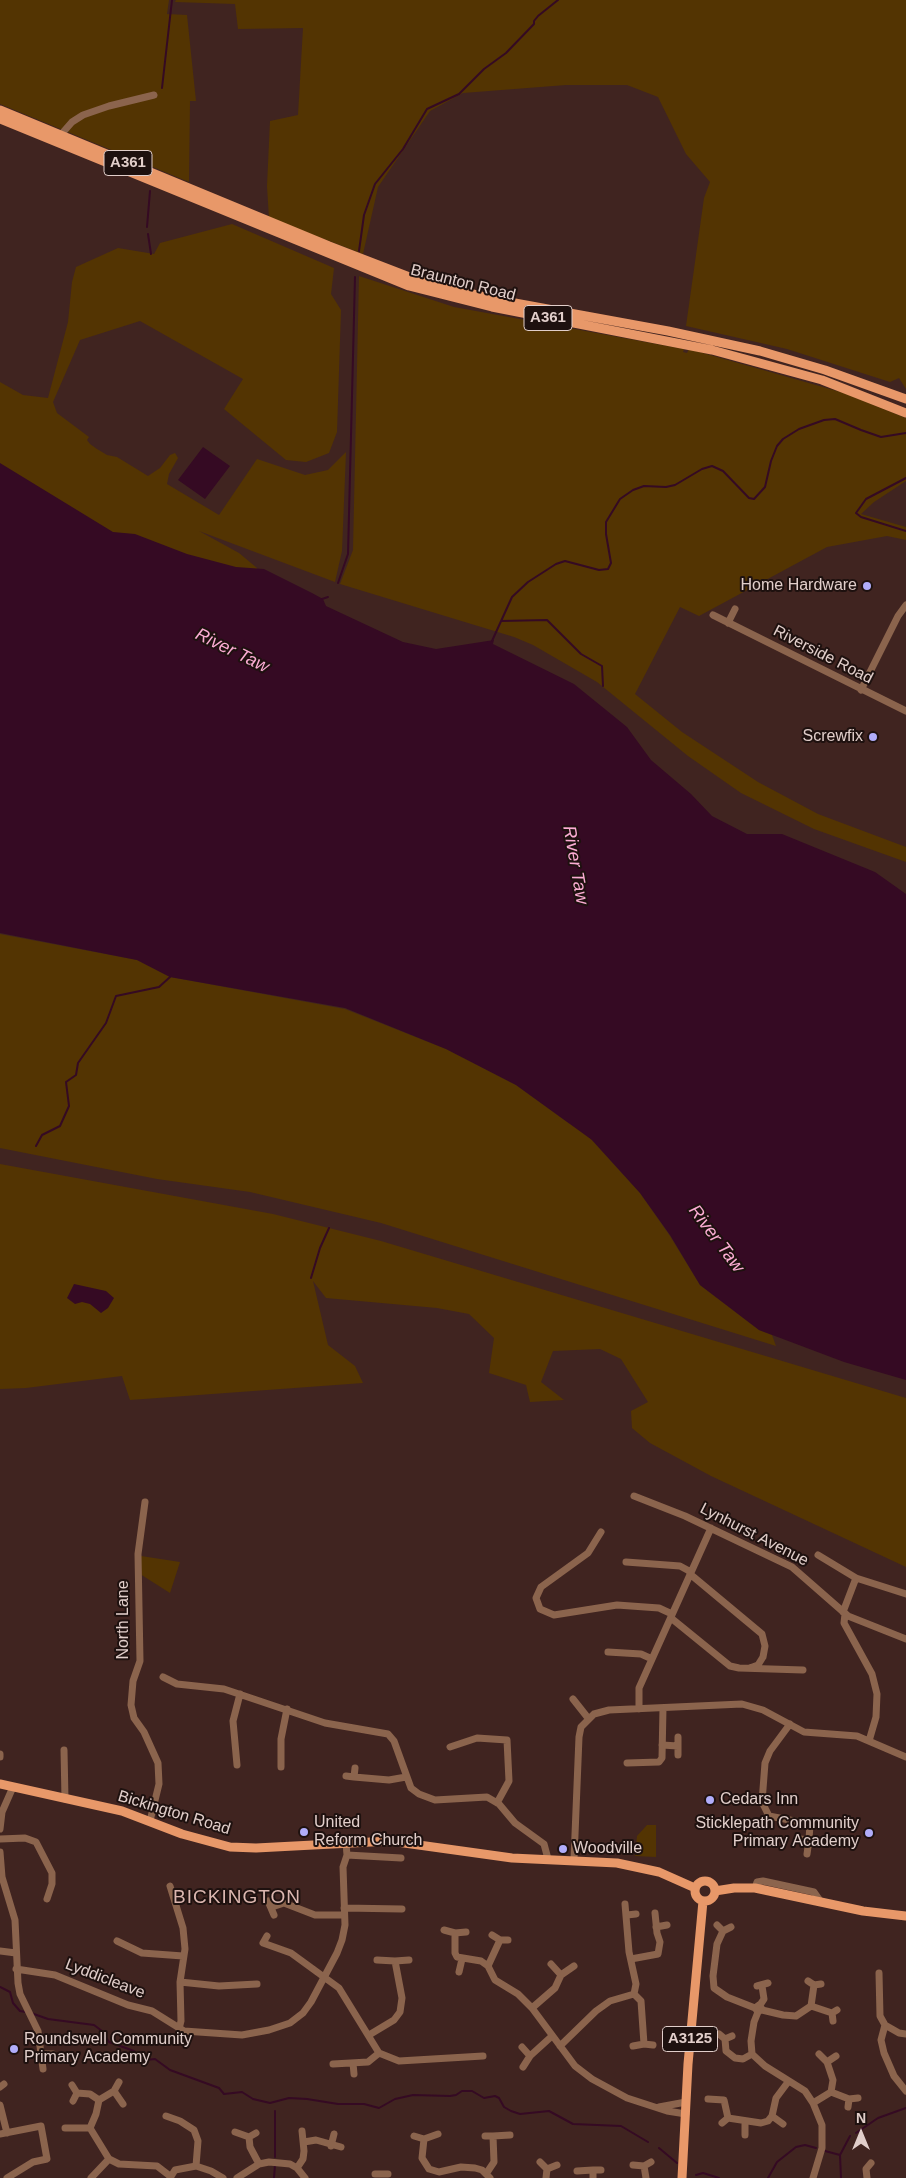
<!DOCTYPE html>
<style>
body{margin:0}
#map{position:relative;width:906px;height:2178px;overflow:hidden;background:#402420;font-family:Arial,sans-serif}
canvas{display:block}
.north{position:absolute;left:836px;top:2108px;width:50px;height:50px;-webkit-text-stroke:4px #1e110f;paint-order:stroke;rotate:0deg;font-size:14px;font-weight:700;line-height:20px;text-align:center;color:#e1ceca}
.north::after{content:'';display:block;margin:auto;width:18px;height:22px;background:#e1ceca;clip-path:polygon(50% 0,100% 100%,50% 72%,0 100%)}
</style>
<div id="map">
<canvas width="906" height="2178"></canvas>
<div class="north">N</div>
</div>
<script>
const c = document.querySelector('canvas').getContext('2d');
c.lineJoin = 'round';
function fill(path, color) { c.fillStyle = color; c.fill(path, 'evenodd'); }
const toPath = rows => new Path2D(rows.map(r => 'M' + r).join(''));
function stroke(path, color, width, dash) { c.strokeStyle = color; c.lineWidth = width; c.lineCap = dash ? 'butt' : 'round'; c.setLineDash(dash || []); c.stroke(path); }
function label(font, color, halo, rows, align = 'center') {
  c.font = font + ' Arial,sans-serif'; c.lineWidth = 4; c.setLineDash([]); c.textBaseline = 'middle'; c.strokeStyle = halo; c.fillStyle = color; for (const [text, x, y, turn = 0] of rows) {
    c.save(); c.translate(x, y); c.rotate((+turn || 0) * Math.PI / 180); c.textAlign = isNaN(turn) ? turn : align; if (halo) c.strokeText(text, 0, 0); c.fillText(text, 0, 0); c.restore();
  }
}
fill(toPath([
 [0,0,169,0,167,14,187,15,196,101,190,101,189,182,0,104],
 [176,0,906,0,906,389,899,378,890,382,787,349,686,326,704,198,710,182,686,154,658,97,627,85,566,85,463,93,430,111,378,187,363,254,269,218,267,186,270,121,298,115,303,28,238,29,235,4,175,2],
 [232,224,334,268,331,294,341,310,337,432,329,453,306,462,286,460,224,409,243,379,140,321,80,340,53,402,57,413,89,437,87,440,90,444,97,449,107,455,117,457,148,476,160,468,170,455,175,453,178,458,169,474,167,484,219,515,257,459,305,475,328,470,346,452,342,551,335,582,199,531,239,553,257,568,257,571,324,607,408,646,450,652,481,649,471,659,467,677,448,682,420,679,362,659,306,631,213,592,150,574,33,560,0,562,0,382,23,395,48,398,68,322,72,282,76,267,118,248,154,254,160,243],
 [359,276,454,307,684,349,683,352,687,353,689,349,844,393,906,418,906,481,874,502,861,514,906,527,906,540,887,536,827,547,699,616,680,607,635,694,682,732,758,782,818,814,906,847,906,862,814,829,741,793,688,756,597,682,533,645,514,637,340,584,353,550],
 [157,662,640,1193,670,1236,700,1285,759,1330,772,1335,776,1346,381,1223,250,1192,157,1179,0,1148,0,934,137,960,170,977,345,1009,446,1049,516,1085,570,1124],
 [0,1164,273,1214,381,1241,906,1398,906,1567,711,1476,650,1443,632,1428,631,1411,648,1402,621,1359,600,1349,553,1351,541,1382,564,1400,530,1402,526,1385,489,1373,494,1338,469,1314,437,1308,326,1298,313,1281,328,1345,355,1366,363,1383,130,1400,122,1376,26,1388,0,1389],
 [141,1556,180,1562,170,1593,140,1574],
 [647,1825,656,1825,656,1857,635,1856,637,1836]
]), '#533402');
fill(toPath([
 [203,447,230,466,205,499,178,480],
 [0,463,113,532,135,534,187,554,236,567,264,569,312,593,323,599,326,606,403,642,436,649,494,640,493,644,574,684,627,727,651,760,691,794,712,816,747,834,782,834,875,872,906,894,906,1380,844,1362,759,1330,700,1285,670,1235,640,1193,592,1140,516,1085,446,1049,345,1008,170,977,137,960,0,933],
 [74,1284,106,1291,114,1298,108,1308,101,1313,90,1304,82,1302,75,1304,67,1298]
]), '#350a23');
stroke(toPath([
 [162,88,172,0],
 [147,227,150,191],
 [148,234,151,254],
 [359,251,364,215,375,184,403,149,427,109,459,94,484,69,506,53,534,24,534,21,538,16,558,0],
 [906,478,866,499,856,513,861,517,906,531],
 [338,583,348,554,355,277],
 [322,599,328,597],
 [501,621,547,620,581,654,602,666,603,686],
 [492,641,512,597,528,582,556,564,565,561,599,570,608,569,611,563,606,534,606,522,620,499,633,490,644,486,666,487,675,485,702,469,712,466,723,471,749,498,754,499,765,487,771,461,777,446,783,439,799,429,824,420,835,419,861,430,881,437,906,433],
 [36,1146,42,1135,60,1126,69,1106,66,1082,76,1075,78,1063,106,1023,116,996,159,987,170,977],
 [311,1278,320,1248,329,1228],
 [0,1987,10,1992,13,2003,20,2011,26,2012],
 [31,2013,48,2019,94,2025,102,2031,109,2042,134,2051,146,2060,155,2059,170,2070,219,2088,224,2094,242,2092,253,2099,270,2103,289,2098,307,2099,338,2104,364,2104,379,2108,395,2099,413,2095,450,2096,456,2095,462,2091,472,2091,484,2098,495,2096,499,2098,504,2107,511,2111,520,2114,549,2111,573,2124,621,2126,648,2142],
 [275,2111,275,2157],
 [856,2133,878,2118,906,2108],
 [659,2148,677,2163],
 [825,2151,840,2155,850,2136],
 [840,2155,841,2178],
 [696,2175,703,2173,719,2178],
 [274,2178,275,2165],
 [768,2178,777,2162,796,2147,805,2145,816,2148]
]), '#350a23', 2);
stroke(toPath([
 [58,138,72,122,83,115,109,106,154,95],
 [713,615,906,711],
 [728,623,735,609],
 [861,690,898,616,906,605],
 [634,1496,685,1516,792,1567,848,1616,906,1639],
 [145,1502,138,1554,140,1661,133,1681,131,1705,134,1718,144,1732,158,1763,159,1784,150,1821],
 [601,1532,588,1553,541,1587,536,1598,540,1609,554,1615,617,1605,659,1608,672,1614],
 [818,1555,856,1578,906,1594],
 [626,1562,680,1566,691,1572],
 [690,1574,762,1634,765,1646,763,1657,758,1665,750,1668],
 [843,1612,856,1578],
 [845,1614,844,1623,872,1674,877,1694,876,1717,869,1741],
 [671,1618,730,1666,739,1668,803,1670],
 [608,1652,641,1654,652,1659],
 [163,1677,177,1684,224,1689,325,1723,388,1734,394,1741,411,1788,419,1794,435,1800,487,1797,499,1804,515,1823,544,1844,548,1859],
 [573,1699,588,1718],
 [639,1709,639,1688,711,1528],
 [790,1724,770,1751,765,1763,762,1802,769,1816,810,1824,809,1840,800,1839],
 [662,1745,678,1746,678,1755],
 [678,1746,678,1737],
 [450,1747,477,1738,507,1740,509,1781,497,1803],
 [64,1750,65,1799],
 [0,1757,0,1754],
 [627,1763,659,1762,662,1758,663,1708],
 [237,1765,233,1721,240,1694],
 [281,1767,281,1739,287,1709],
 [346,1776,354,1777,355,1768],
 [354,1777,389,1780,406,1777],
 [0,1829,2,1812,13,1787],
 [0,1839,25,1838,36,1842,52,1873,52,1884,47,1899],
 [0,1852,2,1877,15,1920,18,1983,20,1994,38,2031,43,2069],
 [807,1854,809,1840],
 [347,1855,401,1858],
 [574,1859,579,1737,581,1727,594,1714,609,1710,742,1704,763,1710,804,1732,857,1736,906,1757],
 [170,1886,183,1928,185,1949,180,1982,181,2021,179,2029],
 [755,1888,757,1882,763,1881,814,1892,821,1902],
 [268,1901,274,1915],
 [272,1907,284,1903,315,1915,344,1915],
 [344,1908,402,1909],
 [627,1915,636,1914],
 [717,1925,723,1931],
 [656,1927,667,1925],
 [731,1927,723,1931,717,1944,713,1976,714,1988,727,1997,755,2008],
 [444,1930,455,1933,466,1932],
 [455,1933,455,1953,457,1957,481,1961,488,1966,495,1980,518,1994,532,2008,575,2066,592,2079,627,2098,667,2111,686,2114],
 [267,1936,263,1943,291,1953,339,1988,379,2053],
 [500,1940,508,1940],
 [117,1941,142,1953,183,1956],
 [0,1951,16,1953],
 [631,1959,658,1954,660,1942,657,1933,655,1913],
 [377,1960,395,1961],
 [551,1964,561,1975],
 [488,1966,500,1940,492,1935],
 [16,1969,55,1975,128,2005,152,2011,184,2031,242,2035,269,2030,290,2023,303,2013,311,2002,337,1953,342,1940,345,1925,343,1867,347,1855,346,1843],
 [459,1972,462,1959],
 [879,1973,880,2016,885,2025,881,2040,884,2053,894,2076,906,2091],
 [808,1981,814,1985,821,1984],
 [180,1982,219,1986,257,1984],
 [757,1986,768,1983],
 [760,2005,764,1999,762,1986],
 [811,2006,832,2013],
 [532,2008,555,1988,561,1975,574,1966],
 [762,2010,783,2015,796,2016,811,2006,814,1985],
 [758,2012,755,2008,759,2005,762,2009,758,2012,754,2022,751,2041,752,2054,765,2066,805,2091,813,2103,822,2125,822,2148,813,2178],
 [833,2021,832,2013,837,2010],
 [885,2025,899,2033,906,2034],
 [719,2034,725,2039,732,2036],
 [369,2035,394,2020,400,2012,402,1998,395,1961,409,1960],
 [725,2039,726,2051,735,2058,743,2059,752,2054],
 [644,2044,653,2045],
 [560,2046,596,2011,610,2001,634,1994,636,1984,629,1952,625,1904],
 [633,2046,644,2044,641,2001,634,1994],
 [522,2047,530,2056],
 [379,2053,399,2061,483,2056],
 [41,2054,53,2054],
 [827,2062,836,2056],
 [353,2063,354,2074],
 [333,2064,368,2062,379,2053],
 [523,2067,530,2056,552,2036],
 [72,2085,77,2093,90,2094,99,2100],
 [0,2087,4,2084],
 [114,2091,123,2104],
 [831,2092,849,2099,858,2098],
 [708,2099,724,2100,728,2118,761,2123,768,2121,772,2116,776,2098,788,2082],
 [73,2101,77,2093],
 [813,2103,831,2092,833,2080,827,2062,819,2054],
 [0,2105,7,2133],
 [659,2107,686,2102],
 [848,2107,849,2099],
 [166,2116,180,2121,194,2130,198,2141,196,2166],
 [772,2116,783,2124],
 [722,2123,728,2118],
 [65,2128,90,2128,109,2159,119,2164,157,2166,170,2176],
 [90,2128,96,2114,99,2100,114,2091,119,2082],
 [235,2132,249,2137,250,2147,259,2164],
 [0,2134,41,2126,47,2159,33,2162,7,2178],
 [745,2135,745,2121],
 [414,2136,424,2139,422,2158,429,2169,439,2172,461,2167,475,2168,482,2170,490,2178],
 [485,2136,493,2136],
 [249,2137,256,2133],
 [424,2139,438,2134],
 [304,2142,316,2140,341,2147],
 [331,2146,334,2134],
 [540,2162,547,2169],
 [633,2165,644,2166,651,2162],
 [644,2166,646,2178],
 [297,2168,303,2159,304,2151,302,2131],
 [593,2170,601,2170],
 [577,2171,593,2170,593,2178],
 [375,2174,388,2174],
 [486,2174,494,2162,493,2136,510,2135],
 [91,2178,109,2159],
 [170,2178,175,2170,196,2166,211,2171,223,2178],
 [237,2178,259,2164,269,2162,290,2164,297,2168,305,2178],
 [546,2178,547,2169,557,2165],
 [867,2178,866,2169,871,2163]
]), '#8b644d', 7);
stroke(toPath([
 [0,110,329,246,412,278,493,299,668,331,760,351,825,370,906,399],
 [0,119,409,286,492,307,712,350,822,380,906,413],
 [0,1784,122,1811,182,1834,230,1847,256,1848,390,1841,512,1858,617,1863,659,1872,695,1888],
 '695 1891a10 10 0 1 1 20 0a10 10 0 1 1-20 0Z',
 [715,1891,734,1888,755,1888,863,1911,906,1916],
 [682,2178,688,2064,703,1901]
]), '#e89869', 9);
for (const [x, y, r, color] of [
 [867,586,5,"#b1adfa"],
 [873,737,5,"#b1adfa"],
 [710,1800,5,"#b1adfa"],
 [304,1832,5,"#b1adfa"],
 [869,1833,5,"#b1adfa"],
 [563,1849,5,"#b1adfa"],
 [14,2049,5,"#b1adfa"]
]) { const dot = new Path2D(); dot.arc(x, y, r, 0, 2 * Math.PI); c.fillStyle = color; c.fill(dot); stroke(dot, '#1e110f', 2); }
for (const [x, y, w] of [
 [128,163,48],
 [548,318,48],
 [690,2039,55]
]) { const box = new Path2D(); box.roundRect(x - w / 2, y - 12.5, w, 25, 4); c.fillStyle = '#1e110f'; c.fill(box); stroke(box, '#e1ceca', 1); }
label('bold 15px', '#e1ceca', null, [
 ["A361",128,163],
 ["A361",548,318],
 ["A3125",690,2039]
]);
label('16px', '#e1ceca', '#1e110f', [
 ["Braunton Road",463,283,14],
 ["Riverside Road",823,655,27],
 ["Lynhurst Avenue",754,1535,27],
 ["North Lane",124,1620,-90],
 ["Bickington Road",174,1813,17],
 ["Lyddicleave",105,1979,21]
]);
label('16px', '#e1ceca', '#1e110f', [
 ["Home Hardware",857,586,"right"],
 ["Screwfix",863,737,"right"],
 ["Cedars Inn",720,1800],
 ["United",314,1823],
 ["Reform Church",314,1841],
 ["Sticklepath Community",859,1824,"right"],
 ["Primary Academy",859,1842,"right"],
 ["Woodville",573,1849],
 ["Roundswell Community",24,2040],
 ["Primary Academy",24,2058]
], 'left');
label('italic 18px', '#fbacd3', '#1e110f', [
 ["River Taw",232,651,26],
 ["River Taw",575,865,80],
 ["River Taw",716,1239,53]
]);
c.letterSpacing = '1px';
label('19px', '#dbb6af', '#1e110f', [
 ["BICKINGTON",237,1898]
]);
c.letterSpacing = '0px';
</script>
